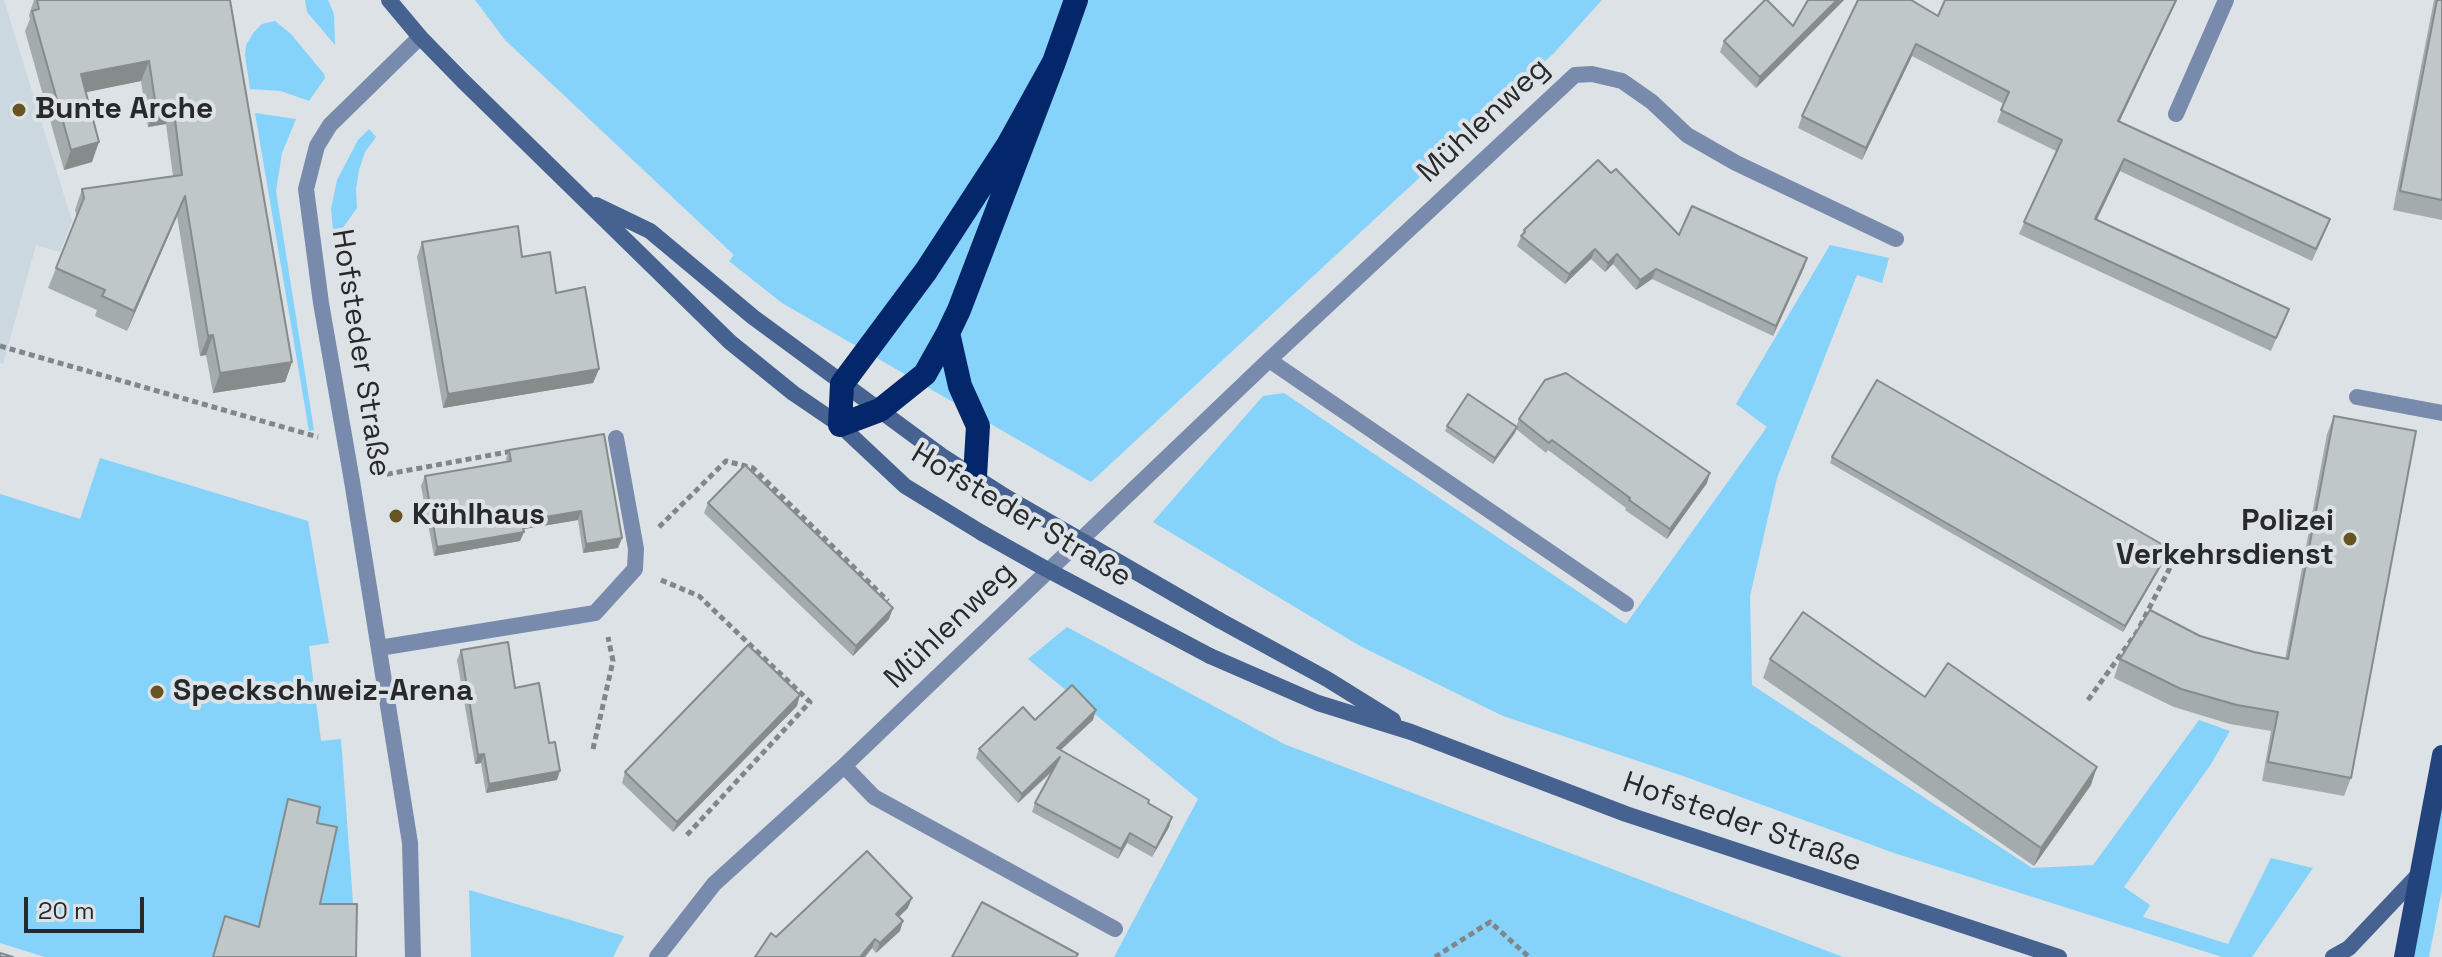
<!DOCTYPE html>
<meta charset="utf-8">
<style>
body{margin:0}
#map{position:relative;width:2442px;height:957px;overflow:hidden;background:#dce2e6;font-family:"Space Grotesk",sans-serif}
canvas{display:block}
.scale{position:absolute;left:24px;top:897px;width:120px;height:36px;box-sizing:border-box;border:4px solid #27292b;border-top:0;padding-left:10px;font-size:24px;line-height:28px;white-space:nowrap;color:#27292b;-webkit-text-stroke:6px #dce2e6;paint-order:stroke}
</style>
<div id="map">
<canvas width="2442" height="957"></canvas>
<div class="scale">20 m</div>
</div>
<script>
const c = document.querySelector('canvas').getContext('2d');
c.lineJoin = 'round';
function fill(path, color) { c.fillStyle = color; c.fill(path, 'evenodd'); }
const toPath = rows => new Path2D(rows.map(r => 'M' + r).join(''));
function stroke(path, color, width, dash) { c.strokeStyle = color; c.lineWidth = width; c.lineCap = dash ? 'butt' : 'round'; c.setLineDash(dash || []); c.stroke(path); }
function label(font, color, halo, rows, align = 'center') {
  c.font = font + ' "Space Grotesk",sans-serif'; c.lineWidth = 8; c.setLineDash([]); c.textBaseline = 'middle'; c.strokeStyle = halo; c.fillStyle = color; for (const [text, x, y, turn = 0] of rows) {
    c.save(); c.translate(x, y); c.rotate((+turn || 0) * Math.PI / 180); c.textAlign = isNaN(turn) ? turn : align; if (halo) c.strokeText(text, 0, 0); c.fillText(text, 0, 0); c.restore();
  }
}
fill(toPath([
 [0,0,4,0,72,221,60,252,36,245,3,364,0,363]
]), '#cbd8e0');
fill(toPath([
 [305,0,328,0,334,14,335,45,307,12],
 [475,0,1602,0,1554,53,1091,482,782,303,729,261,734,255,505,40],
 [275,21,291,34,324,74,325,78,309,101,281,91,250,89,245,55,246,45,254,32,262,24],
 [255,113,296,119,282,153,276,191,314,430,309,431],
 [369,129,376,137,365,152,359,170,356,189,357,208,334,240,331,209,337,180,358,140],
 [1830,245,1889,258,1882,283,1857,275,1777,478,1750,596,1752,685,2032,868,2093,865,2199,720,2230,731,2211,764,2124,887,2150,905,2143,917,2228,944,2271,858,2313,868,2252,957,2222,957,1894,853,1686,777,1503,716,1360,646,1153,522,1263,396,1284,393,1626,624,1767,427,1736,404],
 [100,458,308,521,329,643,309,646,321,741,341,739,357,957,45,957,0,943,0,494,80,519],
 [1067,627,1284,744,1843,957,1114,957,1198,799,1028,659],
 [2442,807,2442,890,2429,957,2413,957],
 [469,890,624,936,613,957,471,957]
]), '#85d2fa');
stroke(toPath([
 [0,346,318,437],
 [377,476,513,451],
 [659,527,726,461,753,468,888,601],
 [661,580,699,596,810,702,685,837],
 [2088,700,2137,632,2179,550,2219,567],
 [593,749,613,661,608,637],
 [1435,957,1490,922,1529,957]
]), '#828689', 5, [6, 4]);
stroke(toPath([
 [2176,114,2226,0],
 [2357,397,2442,413],
 [379,648,595,613,635,569,636,549,616,438]
]), '#788bad', 16);
stroke(toPath([
 [1269,360,1575,75,1592,74,1622,81,1652,102,1687,135,1736,163,1896,239],
 [844,766,874,797,1115,929],
 [413,957,410,843,352,481,321,303,306,189,317,146,330,125,420,37],
 [657,957,714,884,844,766,1269,360,1626,604]
]), '#788bad', 16);
stroke(toPath([
 [389,0,420,37,462,80,730,342,793,393,840,425,905,486,982,533],
 [596,205,650,231,753,317,942,456,1006,497],
 [1219,620,1327,679,1393,720],
 [1210,656,1318,703,1411,732,1626,814,2059,957],
 [2333,957,2349,948,2420,873]
]), '#466291', 16);
stroke(toPath([
 [2404,957,2442,755]
]), '#23437d', 20);
stroke(toPath([
 [1054,62,1008,145,926,271,842,384,840,425,880,410,925,374,948,333,959,310,1054,62,1076,0],
 [948,333,960,386,978,426,975,476]
]), '#03276a', 24);
stroke(toPath([
 [1006,497,1219,620],
 [982,533,1046,569,1210,656]
]), '#466291', 16);
fill(toPath([
 [34,0,230,0,292,362,285,382,213,393,206,355,200,356,177,216,127,331,95,316,97,310,48,288,77,217,75,210,82,189,173,176,166,124,148,127,141,81,85,92,92,162,64,170,25,31,30,19,29,15],
 [1808,0,1844,0,1756,88,1720,52,1724,41,1793,26],
 [1945,0,2177,0,2119,122,2330,219,2325,232,2312,261,2120,171,2097,220,2289,309,2271,351,2019,234,2056,151,1997,122,2004,104,1912,56,1862,160,1798,128,1802,116,1938,16],
 [2434,0,2442,0,2442,220,2393,210],
 [1611,173,1679,235,1807,258,1773,336,1652,279,1636,290,1613,264,1605,272,1591,259,1565,284,1517,246,1524,230],
 [422,242,522,257,599,369,593,383,443,408,417,257],
 [2334,416,2351,778,2344,796,2262,781,2271,731,2230,724,2174,707,2114,678,2120,659,2200,636,2254,652,2285,659,2327,434],
 [1519,419,1707,483,1667,539,1625,510,1626,508,1548,450,1546,453,1516,429,1493,464,1445,431,1447,426,1516,427],
 [509,450,622,538,618,548,583,553,578,520,523,529,524,532,520,541,434,556,421,486,425,476,507,462,506,459],
 [1832,457,2168,554,2123,632,1830,463],
 [708,503,889,619,853,656,704,513],
 [461,650,515,688,549,743,557,780,486,793,481,763,475,764,457,660],
 [1770,659,1925,697,2091,785,2034,866,1763,678],
 [797,706,673,832,622,783,625,772],
 [1035,720,1093,720,1061,750,1148,803,1169,827,1152,857,1127,843,1118,859,1032,812,1035,803,1054,770,1018,803,976,758,979,749],
 [288,799,317,823,320,904,258,926],
 [908,908,899,917,900,931,876,953,872,948,865,957,755,957,776,937]
]), '#a4abac');
fill(toPath([
 [1837,0,1844,0,1756,88,1760,77],
 [2176,0,2177,0,2114,133,2118,121],
 [1916,44,1912,56,1862,160,1866,148],
 [149,61,141,81,73,95,81,74],
 [173,104,166,124,148,127,156,107],
 [99,142,92,162,64,170,71,150],
 [2124,159,2120,171,2091,231,2095,219],
 [185,196,177,216,127,331,134,311],
 [1595,249,1591,259,1565,284,1569,274],
 [1617,254,1613,264,1605,272,1608,263],
 [1807,258,1804,268,1773,336,1776,326],
 [1656,269,1652,279,1636,290,1640,280],
 [213,335,206,355,200,356,208,336],
 [292,362,285,382,213,393,220,373],
 [599,369,593,383,443,408,448,394],
 [1517,427,1515,433,1493,464,1495,458],
 [1710,473,1707,483,1667,539,1670,529],
 [581,511,578,520,519,530,522,521],
 [524,532,520,541,434,556,437,547],
 [622,538,618,548,583,553,586,544],
 [2170,549,2168,554,2123,632,2125,626],
 [893,608,889,619,853,656,856,646],
 [800,695,797,706,673,832,677,822],
 [1096,710,1093,720,1053,757,1057,748],
 [484,754,481,763,475,764,478,755],
 [1060,757,1057,766,1018,803,1022,794],
 [2097,767,2091,785,2034,866,2041,848],
 [560,771,557,780,486,793,489,784],
 [1172,817,1169,827,1152,857,1156,848],
 [1130,833,1127,843,1118,859,1121,849],
 [912,898,908,908,892,923,896,914],
 [903,921,900,931,876,953,880,943],
 [875,939,872,948,865,957,860,957]
]), '#868b8c');
const building = toPath([
 [37,0,230,0,292,362,220,373,213,335,208,336,185,196,134,311,102,296,105,290,56,268,84,198,82,189,182,175,173,104,156,107,149,61,81,74,99,142,71,150,32,11,39,9,37,0],
 [1765,0,1767,0,1793,26,1808,0,1837,0,1760,77,1724,41,1765,0],
 [1858,0,1911,0,1938,16,1945,0,2176,0,2118,121,2330,219,2316,249,2124,159,2095,219,2289,309,2276,338,2024,222,2062,140,2001,110,2009,92,1916,44,1866,148,1802,116,1858,0],
 [2437,0,2442,0,2442,200,2400,191,2437,0],
 [1598,160,1611,173,1616,169,1679,235,1692,206,1807,258,1776,326,1656,269,1640,280,1617,254,1608,263,1595,249,1569,274,1521,236,1525,232,1524,230,1598,160],
 [518,226,522,257,550,252,556,293,585,287,599,369,448,394,422,242,518,226],
 [1566,373,1710,473,1670,529,1629,500,1630,498,1552,440,1549,443,1519,419,1545,380,1566,373],
 [1877,380,2170,549,2125,626,1832,457,1877,380],
 [1468,394,1517,427,1495,458,1447,426,1468,394],
 [2334,416,2416,431,2351,778,2268,762,2278,712,2237,705,2181,689,2120,659,2150,610,2200,636,2254,652,2288,659,2334,416],
 [604,434,622,538,586,544,581,511,522,521,524,532,437,547,425,476,511,461,509,450,604,434],
 [745,465,893,608,856,646,708,503,745,465],
 [1803,612,1925,697,1948,663,2097,767,2041,848,1770,659,1803,612],
 [508,642,515,688,539,683,549,743,555,742,560,771,489,784,484,754,478,755,461,650,508,642],
 [748,645,800,695,677,822,625,772,748,645],
 [1072,685,1096,710,1057,748,1149,800,1148,803,1172,817,1156,848,1130,833,1121,849,1035,803,1060,757,1022,794,979,749,1023,707,1035,720,1072,685],
 [288,799,320,807,317,823,337,827,320,904,357,904,356,957,213,957,225,916,259,927,288,799],
 [867,851,912,898,896,914,903,921,880,943,875,939,860,957,755,957,771,933,776,937,867,851],
 [982,902,1078,954,1076,957,952,957,982,902],
 [0,953,13,957,0,957,0,953]
]);
fill(building, '#bfc7c8');
stroke(building, '#868b8c', 2);
for (const [x, y, r, color] of [
 [19,110,8,"#675422"],
 [396,516,8,"#675422"],
 [2350,539,8,"#675422"],
 [157,692,8,"#675422"]
]) { const dot = new Path2D(); dot.arc(x, y, r, 0, 2 * Math.PI); c.fillStyle = color; c.fill(dot); stroke(dot, '#dce2e6', 3); }
label('bold 30px', '#27292b', '#dce2e6', [
 ["Bunte Arche",35,110],
 ["Kühlhaus",412,516],
 ["Polizei",2334,522,"right"],
 ["Verkehrsdienst",2334,556,"right"],
 ["Speckschweiz-Arena",173,692]
], 'left');
label('30px', '#27292b', '#dce2e6', [
 ["Mühlenweg",1484,121,-43],
 ["Hofsteder Straße",360,353,81],
 ["Hofsteder Straße",1021,516,31],
 ["Mühlenweg",950,626,-44],
 ["Hofsteder Straße",1742,823,19]
]);
</script>
